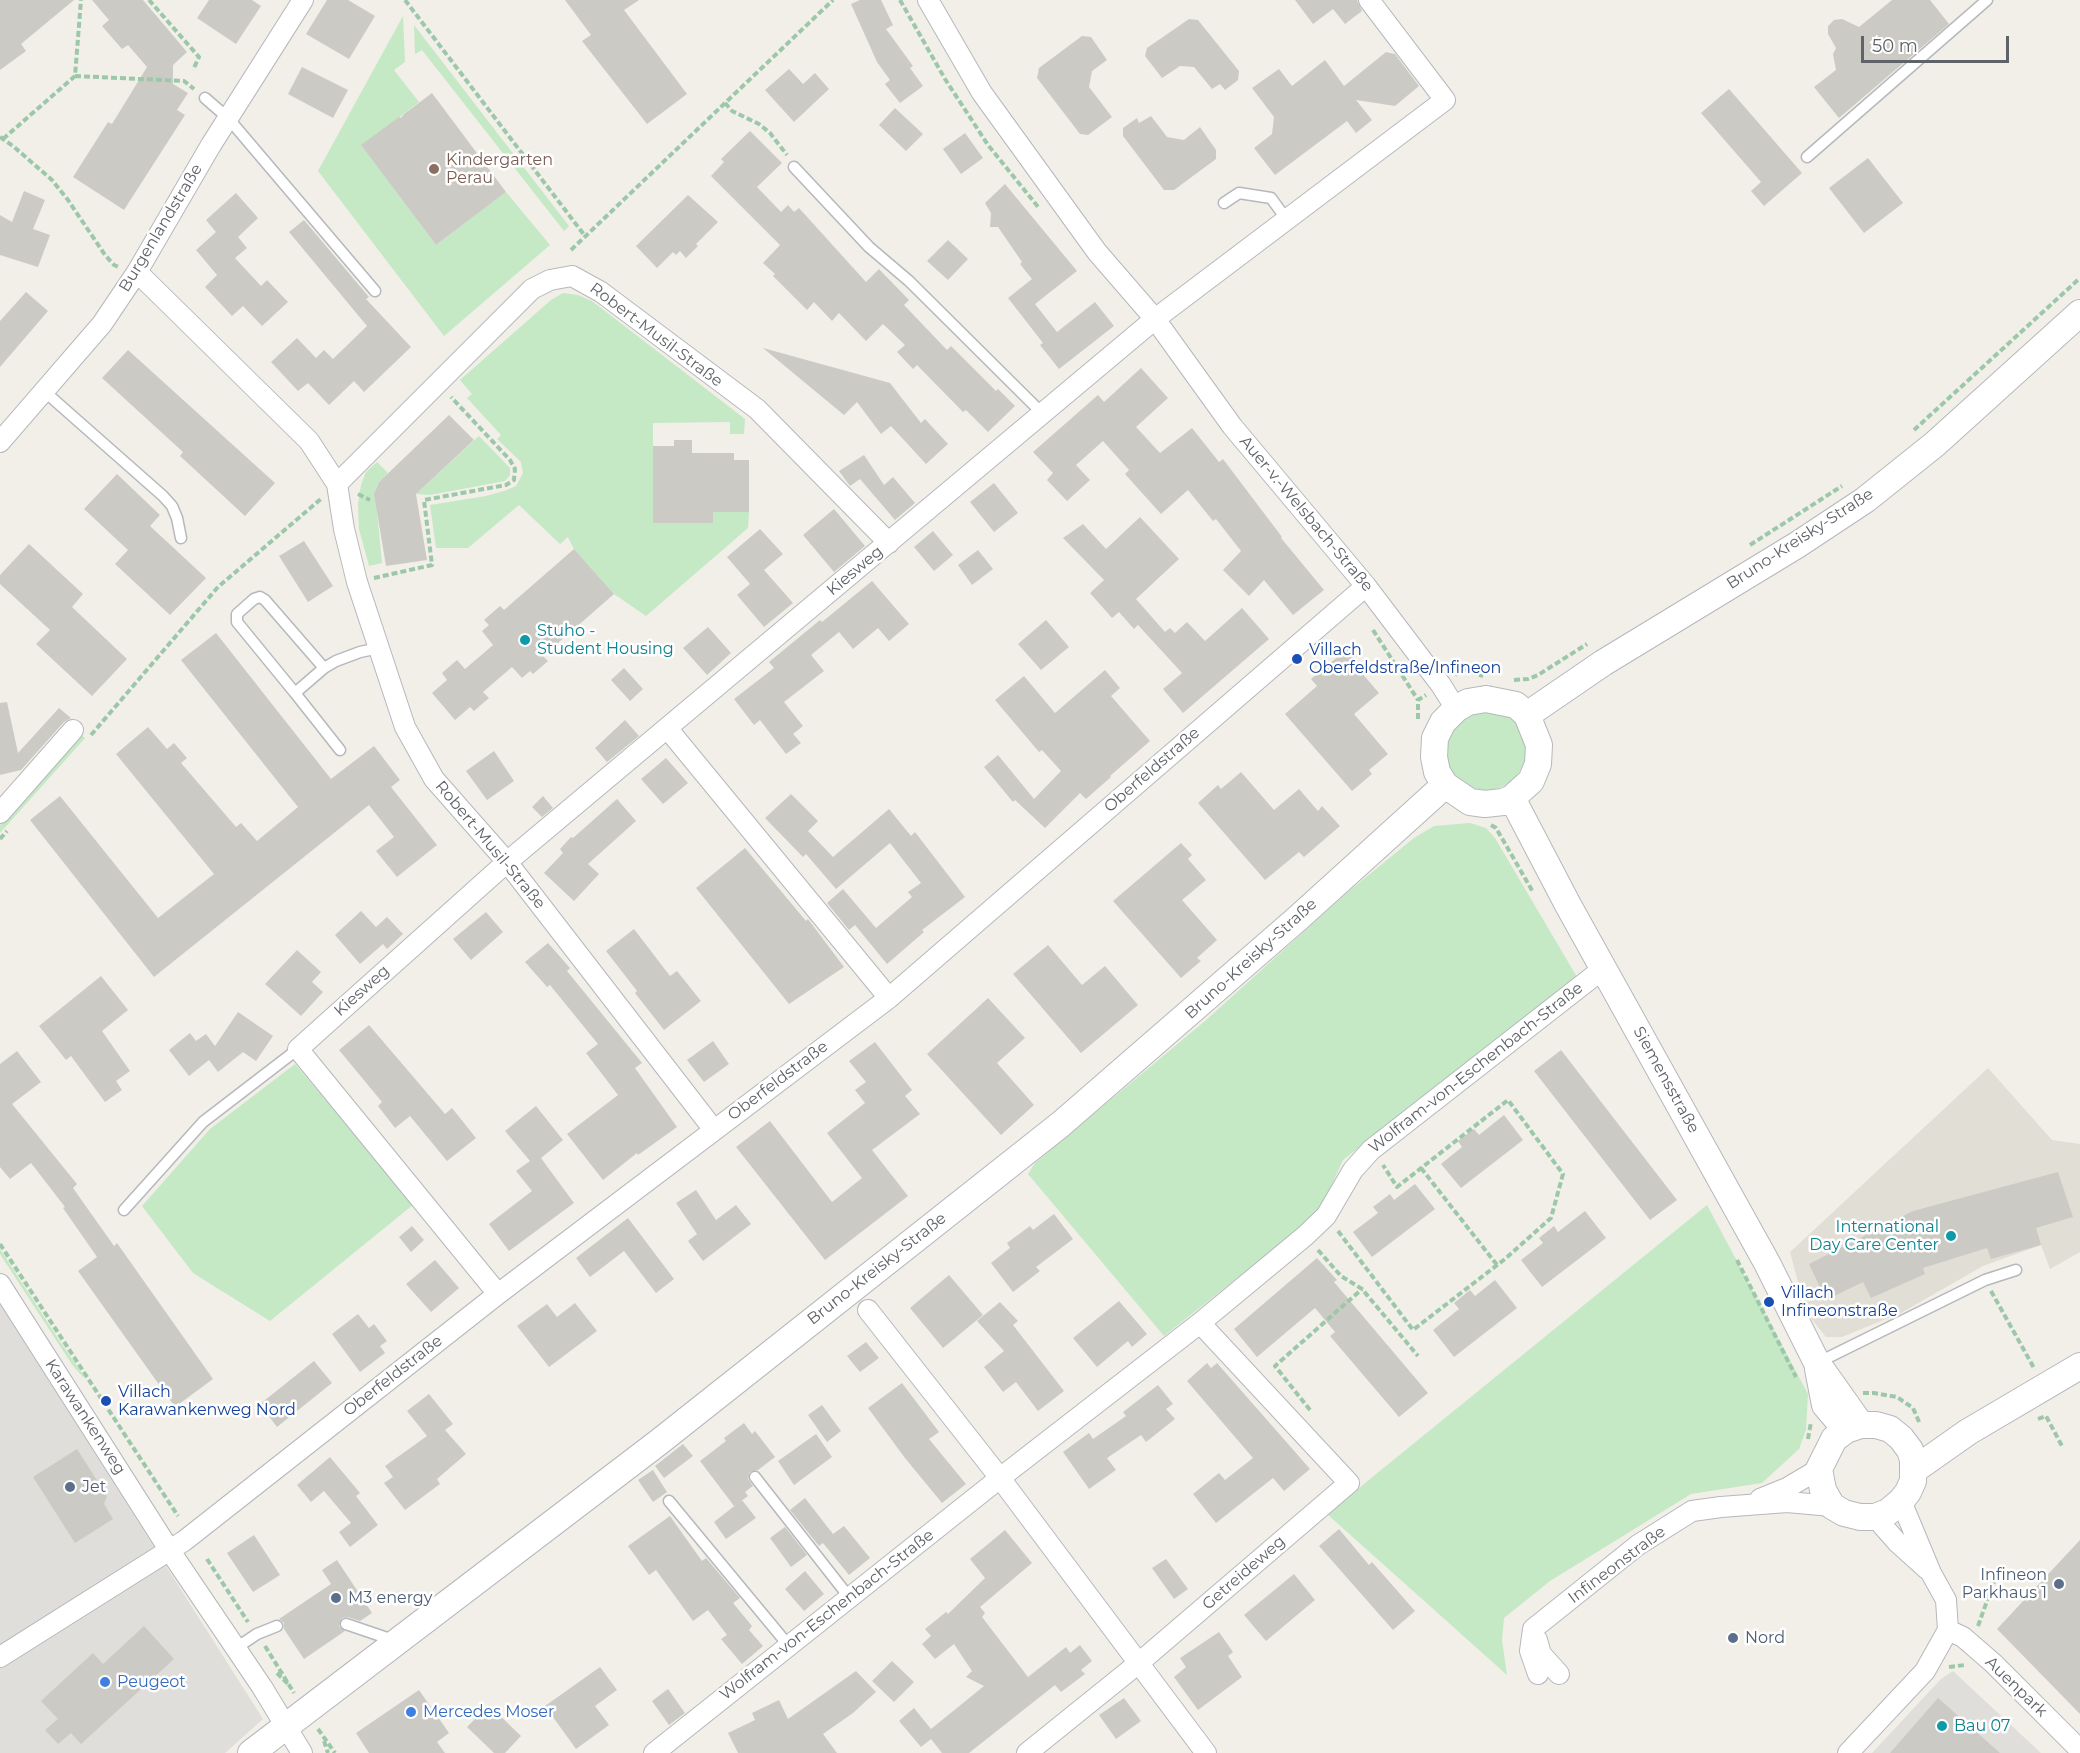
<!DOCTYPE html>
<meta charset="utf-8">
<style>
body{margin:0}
#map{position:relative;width:2080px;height:1753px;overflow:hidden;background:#f1efe8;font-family:Montserrat,sans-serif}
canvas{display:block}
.scale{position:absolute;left:1861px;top:36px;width:148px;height:27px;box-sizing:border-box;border:3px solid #5f6368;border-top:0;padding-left:8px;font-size:18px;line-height:21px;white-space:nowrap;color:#5f6368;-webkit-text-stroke:4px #fff;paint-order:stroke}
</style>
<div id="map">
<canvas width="2080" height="1753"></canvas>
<div class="scale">50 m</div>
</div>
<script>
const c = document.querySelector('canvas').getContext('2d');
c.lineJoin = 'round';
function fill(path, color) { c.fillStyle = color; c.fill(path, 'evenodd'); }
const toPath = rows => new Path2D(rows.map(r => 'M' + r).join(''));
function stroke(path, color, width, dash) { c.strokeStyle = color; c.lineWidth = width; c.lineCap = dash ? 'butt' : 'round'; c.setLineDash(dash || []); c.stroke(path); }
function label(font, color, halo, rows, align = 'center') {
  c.font = font + ' Montserrat,sans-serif'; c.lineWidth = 5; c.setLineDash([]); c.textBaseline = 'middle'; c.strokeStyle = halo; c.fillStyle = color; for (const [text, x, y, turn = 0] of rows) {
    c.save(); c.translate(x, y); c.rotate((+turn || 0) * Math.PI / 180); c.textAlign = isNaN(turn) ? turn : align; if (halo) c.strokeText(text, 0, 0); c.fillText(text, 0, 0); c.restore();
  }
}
fill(toPath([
 [0,1304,263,1719,225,1753,0,1753],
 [1953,1671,2041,1753,1872,1753,1941,1679]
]), '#e0deda');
fill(toPath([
 [1988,1068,2052,1140,2080,1144,2080,1252,2050,1269,2041,1245,1983,1266,1901,1313,1842,1337,1826,1337,1806,1312,1790,1252]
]), '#e1ded6');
fill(toPath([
 [403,16,405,62,394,70,419,102,362,146,436,245,506,192,550,245,444,336,318,171],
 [414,25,569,226,564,231,422,50,415,54],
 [563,293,578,295,592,301,745,419,744,434,730,434,730,422,653,423,653,522,713,523,713,506,731,506,731,512,749,512,748,528,646,616,614,594,574,549,568,537,560,544,519,505,468,548,436,548,430,505,486,496,504,491,516,486,523,473,521,462,497,439,501,435,467,398,472,394,460,380,551,300],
 [479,436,510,468,510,475,505,481,430,495,416,494],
 [377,462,388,473,379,482,375,491,382,563,369,566,359,529,358,504,361,485,366,472],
 '1446 750a40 40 0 1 1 80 0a40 40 0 1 1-80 0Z',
 [81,735,85,738,0,833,0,825],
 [1470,823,1486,828,1495,838,1577,977,1343,1160,1319,1213,1164,1336,1028,1174,1035,1163,1205,1021,1349,891,1414,838,1434,826],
 [295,1064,414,1204,270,1321,193,1273,142,1206,210,1129],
 [1707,1205,1808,1394,1806,1430,1799,1449,1762,1483,1691,1494,1550,1581,1504,1618,1502,1640,1507,1675,1327,1514],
 [0,1249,61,1343,84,1376,83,1377,73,1366,0,1254]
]), '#c5e8c5');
fill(toPath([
 [0,0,74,0,21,44,26,51,0,70],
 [92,0,143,0,187,52,173,65,173,84,188,93,177,110,185,115,124,210,73,177,108,122,112,124,147,67,128,45,122,49,102,26,109,20],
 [209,0,252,0,261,6,236,44,197,18],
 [327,0,348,0,375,16,349,59,306,34],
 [565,0,639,0,624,10,687,94,647,124,582,41,591,35],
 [860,0,881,0,893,25,886,29,913,66,910,68,923,86,900,103,885,84,890,80,877,62,851,4],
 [1295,0,1357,0,1362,11,1345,24,1333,9,1313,24],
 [1892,0,1930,0,1949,24,1839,118,1814,87,1836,70,1833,54,1836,48,1828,34,1828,26,1834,20,1842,19,1859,27],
 [1189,19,1198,20,1239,71,1238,80,1225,90,1220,84,1212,89,1194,67,1180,66,1162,78,1145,56,1147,48],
 [1082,36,1091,37,1107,60,1092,71,1089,87,1112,117,1088,135,1080,134,1037,78,1039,68],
 [1386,52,1395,54,1419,86,1395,106,1356,100,1372,120,1356,133,1347,121,1275,175,1254,148,1272,134,1274,117,1252,88,1279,69,1292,86,1325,60,1344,86],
 [302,67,348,90,333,118,288,94],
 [789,69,803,84,815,73,829,89,794,122,765,90],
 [1729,89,1802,173,1764,206,1751,191,1761,182,1701,113],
 [432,93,506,192,436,245,361,145,399,117,401,118,404,114],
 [895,108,923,134,906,151,879,125],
 [1151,116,1167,137,1184,140,1200,127,1216,150,1216,159,1174,190,1164,190,1123,136,1123,128,1137,118,1139,123],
 [750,131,782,163,757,187,781,212,788,205,794,212,799,208,866,282,879,269,909,300,904,305,947,350,951,346,996,391,998,389,1015,406,988,432,966,410,963,412,917,365,913,369,897,352,905,345,883,324,866,341,839,313,832,321,814,302,807,310,773,276,775,274,763,263,780,245,711,176,724,162,721,159],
 [965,133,983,158,961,174,943,149],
 [1868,158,1903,203,1864,233,1829,188],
 [1005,184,1077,271,1035,304,1057,332,1095,302,1114,326,1059,369,1040,345,1043,343,1008,298,1032,279,1020,264,1022,262,998,227,990,227,991,213,985,203],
 [24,191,45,200,33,229,50,235,38,267,0,255,0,215,12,222],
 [236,193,258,218,238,237,247,248,235,258,261,286,267,280,288,302,262,326,243,306,232,316,205,287,217,275,196,250,216,232,206,220],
 [688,195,718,222,696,244,698,246,686,258,680,251,676,255,673,252,657,268,636,246],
 [304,220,369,297,366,299,411,347,364,392,354,381,329,405,308,383,298,391,271,362,297,338,316,358,324,350,333,359,367,326,289,232],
 [948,240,968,259,948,280,927,261],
 [26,292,48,311,0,367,0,321],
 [763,348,890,383,921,423,925,419,948,444,926,464,891,426,881,434,857,402,844,415],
 [128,350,275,483,245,516,180,456,183,452,102,378],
 [1141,368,1168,398,1136,427,1160,453,1192,428,1219,462,1223,459,1282,537,1281,538,1324,590,1293,615,1264,580,1249,596,1223,570,1241,551,1216,519,1213,521,1188,490,1161,514,1125,474,1129,470,1103,441,1076,465,1090,480,1067,501,1047,480,1053,473,1033,452,1098,395,1104,402],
 [449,415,474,440,416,494,427,560,386,566,374,494,379,482],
 [674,440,692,440,692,453,734,453,734,460,749,460,749,512,713,512,713,523,653,523,653,446,674,446],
 [864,455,884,485,893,477,915,503,895,520,860,479,850,486,839,471],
 [117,474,160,515,150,526,206,578,170,615,115,564,128,550,84,509],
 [994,483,1018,513,994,532,970,502],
 [834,509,865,546,834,572,803,535],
 [1140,517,1179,559,1136,599,1165,632,1170,628,1175,633,1187,622,1205,641,1242,608,1269,639,1183,713,1163,689,1182,673,1138,625,1134,629,1119,612,1112,618,1090,593,1104,580,1063,538,1083,524,1106,549],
 [760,529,783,554,764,570,793,603,764,627,737,595,750,584,727,557],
 [933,531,953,555,934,571,914,547],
 [304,541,333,586,308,602,279,556],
 [29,544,83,594,72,607,127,659,92,696,36,644,50,630,0,584,0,575],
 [574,549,614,594,543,656,548,661,533,674,530,671,522,678,512,667,483,692,489,698,474,711,470,707,455,720,432,693,447,680,442,673,457,660,465,669,493,645,482,631,489,625,484,620,500,606,504,610],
 [978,550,993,569,972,585,958,565],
 [872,581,909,624,889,641,878,628,853,649,839,632,811,655,824,671,784,702,803,726,793,734,801,743,786,754,760,720,754,725,734,699,774,668,769,662,820,620,822,622],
 [1046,620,1069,647,1041,670,1018,644],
 [708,627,731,653,707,675,683,648],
 [216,633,331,779,374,746,400,780,391,787,437,845,397,877,376,851,394,837,369,805,154,977,30,820,60,796,158,918,214,874,116,754,148,727,167,749,174,743,187,758,181,763,236,827,241,823,257,841,298,807,181,660],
 [1347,649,1364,669,1361,672,1379,693,1354,714,1388,754,1369,770,1372,774,1352,791,1285,714,1317,686,1311,679],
 [624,668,643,689,630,701,611,680],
 [1105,670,1120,688,1111,696,1150,741,1110,776,1111,777,1086,799,1080,793,1045,828,1015,800,1013,802,984,767,998,755,1034,799,1061,771,1042,750,1039,752,995,700,1024,676,1055,713],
 [7,702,18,753,59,708,71,718,64,722,21,770,0,775,0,703],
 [625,720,639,736,607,762,595,748],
 [494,751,514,781,487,800,466,771],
 [666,758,688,783,663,804,641,779],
 [1241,772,1274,810,1299,789,1318,811,1322,806,1340,826,1304,857,1299,852,1265,880,1198,803,1218,785,1221,789],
 [791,794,818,821,808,831,833,857,889,809,911,836,915,832,965,897,922,930,924,932,887,964,855,925,849,930,827,903,843,889,876,928,912,897,908,892,921,883,890,843,836,889,806,854,803,857,765,818],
 [543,796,553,808,542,817,532,807],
 [617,799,636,821,588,864,599,874,574,901,544,873,563,853,560,849,571,837,573,838],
 [1181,843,1192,855,1188,859,1206,880,1182,900,1217,940,1197,958,1201,961,1181,978,1113,901],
 [745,848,806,921,808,919,844,967,789,1004,696,888],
 [361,911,376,927,387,917,403,934,387,949,383,944,360,964,335,935],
 [486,912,503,932,471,960,453,939],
 [634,929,670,976,677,971,701,1001,664,1030,635,993,637,991,606,951],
 [548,943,570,968,567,971,642,1063,635,1068,677,1127,638,1155,637,1153,603,1180,567,1134,618,1095,586,1053,598,1044,550,985,547,987,525,962],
 [1048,945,1082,985,1105,966,1138,1005,1081,1053,1013,974],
 [297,950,321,972,312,982,323,992,301,1016,265,984],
 [101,976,128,1010,102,1031,130,1071,116,1081,122,1090,105,1102,71,1056,66,1060,39,1026],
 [988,998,1025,1038,997,1063,1034,1105,1001,1135,927,1054],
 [238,1012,273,1036,256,1061,243,1052,218,1072,209,1060,189,1076,169,1050,190,1033,196,1041,206,1034,215,1046],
 [369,1025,445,1114,452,1108,476,1138,447,1161,410,1116,395,1128,378,1106,382,1102,339,1050],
 [713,1041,729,1064,704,1082,687,1060],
 [875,1042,912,1090,905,1096,920,1114,872,1150,908,1196,825,1260,736,1147,770,1121,832,1202,862,1178,827,1133,865,1103,855,1090,866,1082,849,1061],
 [1561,1050,1677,1200,1650,1220,1534,1071],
 [17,1051,41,1082,12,1104,77,1184,73,1188,114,1246,117,1243,213,1379,175,1407,78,1271,97,1257,63,1208,65,1207,31,1163,10,1179,0,1167,0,1064],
 [536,1106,563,1140,541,1158,574,1203,509,1251,489,1224,532,1191,516,1171,530,1161,505,1131],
 [1504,1115,1523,1140,1461,1188,1441,1164,1462,1147,1458,1141,1474,1129,1479,1135],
 [2058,1172,2073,1217,2036,1228,2041,1245,1991,1259,1987,1248,1923,1268,1925,1274,1871,1298,1863,1282,1826,1300,1809,1264,1913,1211],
 [1415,1184,1435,1209,1372,1257,1353,1232,1378,1213,1373,1207,1390,1194,1394,1200],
 [696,1190,716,1220,736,1205,751,1224,703,1261,688,1241,697,1234,676,1203],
 [1585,1211,1606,1238,1542,1287,1521,1260,1543,1243,1539,1238,1554,1226,1558,1232],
 [1054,1214,1073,1239,1036,1267,1040,1271,1013,1292,991,1263,1010,1248,1007,1243,1030,1226,1033,1230],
 [628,1218,674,1279,656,1293,624,1251,590,1277,576,1258],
 [412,1226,424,1240,411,1252,399,1237],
 [1317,1258,1337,1280,1334,1282,1428,1393,1399,1417,1330,1336,1335,1332,1315,1308,1257,1357,1234,1329],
 [435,1260,459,1288,431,1312,406,1284],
 [949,1275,983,1315,943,1348,910,1308],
 [1495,1280,1517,1308,1454,1357,1433,1330,1459,1309,1454,1303,1470,1290,1475,1296],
 [1119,1301,1147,1334,1132,1347,1128,1341,1097,1367,1073,1338],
 [1000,1302,1018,1321,1013,1325,1064,1391,1038,1411,1016,1382,1003,1392,984,1367,1004,1351,977,1321],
 [575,1303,597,1331,549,1367,517,1326,547,1304,557,1317],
 [358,1314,369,1328,374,1324,387,1341,380,1346,385,1353,360,1372,332,1334],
 [866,1342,879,1358,860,1372,847,1356],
 [314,1361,332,1383,277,1427,260,1404],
 [1207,1363,1211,1368,1217,1363,1310,1469,1284,1491,1273,1478,1216,1523,1193,1494,1219,1473,1225,1480,1253,1458,1187,1381],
 [902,1383,939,1432,929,1439,966,1484,942,1503,905,1458,868,1408],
 [1158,1385,1173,1404,1166,1409,1175,1419,1146,1442,1141,1435,1107,1458,1116,1470,1089,1489,1063,1452,1089,1433,1093,1439,1126,1416,1123,1412],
 [429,1394,453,1424,445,1430,466,1454,437,1479,440,1484,405,1510,384,1483,393,1477,385,1466,427,1436,407,1411],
 [822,1405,841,1431,827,1442,808,1415],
 [744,1423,752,1434,755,1431,775,1457,758,1470,750,1472,748,1479,753,1486,745,1492,748,1496,734,1506,700,1461,726,1441,724,1438],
 [816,1434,832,1457,794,1485,778,1461],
 [683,1444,693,1456,664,1478,655,1466],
 [77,1449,107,1496,104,1504,113,1519,75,1543,33,1477],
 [330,1457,360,1493,356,1496,378,1525,350,1547,339,1532,351,1523,324,1491,311,1502,297,1485],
 [653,1470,667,1492,653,1502,638,1480],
 [805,1498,833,1534,844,1526,870,1558,849,1575,823,1543,819,1546,790,1510],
 [742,1500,756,1518,726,1539,714,1522],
 [670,1516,702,1561,706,1558,740,1598,733,1603,752,1626,749,1630,763,1646,742,1664,721,1639,727,1635,708,1610,693,1621,656,1570,649,1575,628,1546],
 [785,1527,807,1555,791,1567,770,1538],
 [1339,1529,1369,1565,1372,1562,1415,1611,1393,1630,1319,1546],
 [1005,1530,1032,1563,980,1607,985,1613,982,1617,1028,1677,1066,1647,1070,1653,1080,1645,1092,1661,1081,1670,1085,1674,1061,1692,1055,1685,969,1753,942,1753,931,1739,921,1747,899,1721,914,1708,931,1729,984,1686,966,1677,972,1671,954,1644,935,1659,922,1644,931,1636,925,1629,946,1612,948,1614,985,1578,970,1559],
 [254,1535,280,1575,253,1592,227,1553],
 [2080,1540,2080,1714,1997,1629],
 [1166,1559,1188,1589,1174,1599,1152,1568],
 [337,1560,372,1613,360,1621,348,1617,342,1618,339,1626,345,1631,304,1659,284,1629,284,1623,279,1619,331,1584,322,1570],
 [805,1571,824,1594,804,1611,785,1589],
 [1294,1574,1315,1600,1266,1641,1244,1615],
 [144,1626,174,1659,81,1744,71,1733,58,1744,45,1730,58,1719,41,1701,93,1653,103,1664],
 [1219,1632,1233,1652,1228,1656,1242,1677,1198,1710,1174,1677,1186,1667,1180,1658],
 [892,1661,914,1682,894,1702,872,1681],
 [600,1667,617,1690,595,1706,609,1725,576,1749,545,1706],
 [856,1671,876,1692,853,1713,823,1734,837,1753,738,1753,728,1733,755,1720,752,1713,779,1700,788,1719],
 [668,1689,685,1713,669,1725,652,1701],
 [419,1690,449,1733,437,1742,445,1753,369,1753,356,1733],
 [1124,1698,1141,1721,1116,1739,1099,1715],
 [1938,1698,2000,1753,1890,1753],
 [489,1705,521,1736,505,1753,494,1753,467,1727]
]), '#cccac5');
const service = toPath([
 [205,98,228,118,375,291],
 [1807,157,1987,0],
 [794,167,869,247,909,281,1043,414],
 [1224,203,1239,193,1271,198,1287,220],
 [44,391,163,496,172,506,177,518,181,538],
 [324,668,265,600,260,597,254,599,237,614,237,622,295,693,324,668,336,661,360,652,379,648],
 [295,693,340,750],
 [124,1210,203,1122,298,1049],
 [1817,1363,1985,1280,2016,1270],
 [755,1477,849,1597],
 [669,1501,789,1646],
 [346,1624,396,1641],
 [236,1648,257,1634,277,1626]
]);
const minor = toPath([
 [928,0,982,93,1097,252,1155,319,1232,426,1366,586,1441,685,1456,709],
 [137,272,309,441,337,484,344,529,357,582,405,727,434,779,507,862,714,1130],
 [0,442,102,324,137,272,211,145,303,0],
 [337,484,532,289,550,280,572,276,601,292,757,409,889,543],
 [667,728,889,998],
 [0,813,73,730],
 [0,1284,170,1551,262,1687,302,1753],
 [498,1294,298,1049,507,862,1155,319,1445,100,1369,0],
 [868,1310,1000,1478,1206,1753],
 [1760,1499,1787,1488,1819,1469],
 [1875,1517,1897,1542,1927,1569],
 [1948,1630,1963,1637,1993,1663,2080,1750],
 [1537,1640,1541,1654,1559,1674],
 [0,1657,184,1541,498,1294,889,998,1366,586],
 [1538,1674,1530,1651,1533,1629,1638,1545,1692,1511,1721,1507,1787,1502,1832,1506],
 [654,1753,1000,1478,1200,1323,1305,1236,1326,1216,1353,1170,1371,1150,1604,968],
 [1027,1753,1140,1662,1349,1483,1200,1323],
 [1848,1753,1925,1671,1948,1630,1946,1600,1931,1573,1901,1501]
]);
const tertiary = toPath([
 [1486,699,1516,705,1527,715,1539,745,1538,764,1531,781,1512,798,1503,802,1485,804,1470,802,1445,785,1437,772,1434,757,1435,738,1443,722,1456,709,1468,702,1486,699],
 [1527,715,1603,663,1797,545,1865,500,1935,444,2080,313],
 [1512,798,1568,905,1767,1263,1817,1363,1861,1425],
 [1818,1369,1825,1405,1846,1430],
 [1861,1425,1876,1425,1890,1429,1901,1438,1910,1450,1913,1460,1913,1481,1908,1492,1901,1501,1888,1512,1875,1517,1860,1517,1844,1513,1832,1506,1823,1490,1819,1469,1834,1439,1846,1430,1861,1425],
 [1914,1470,1968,1432,2080,1366],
 [251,1753,659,1442,1061,1124,1297,919,1445,785]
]);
stroke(service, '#b5b8bc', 13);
stroke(minor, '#b5b8bc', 22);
stroke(tertiary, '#b5b8bc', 28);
stroke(toPath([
 [149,0,199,57,193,70],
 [405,0,585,236],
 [900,0,945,79,988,145,1039,208],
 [75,76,184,81,194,89],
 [725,103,732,111,759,124,770,133,787,155],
 [0,137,13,146,52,180,68,200,105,255,114,265,119,267],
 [3,139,75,76,81,0],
 [571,250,833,0],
 [1914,430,2080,278],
 [358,494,370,500],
 [1750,545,1842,486],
 [374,578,432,565,424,500,506,485,514,480,515,469,510,460,451,397],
 [1373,630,1418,700],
 [1455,675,1463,669,1483,676],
 [1514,680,1528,679,1538,675,1587,644],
 [1418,719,1418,700,1426,695],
 [91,735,218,587,322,498],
 [1491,825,1496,828,1533,892],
 [0,839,7,831],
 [1421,1168,1497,1265],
 [1338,1231,1413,1330,1505,1259,1551,1218,1563,1174,1508,1100,1397,1187,1383,1165],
 [0,1244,178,1516],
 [1318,1250,1341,1276,1362,1289,1418,1356],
 [1737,1260,1796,1377],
 [1991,1291,2034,1368],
 [1863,1393,1874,1393,1897,1397,1913,1408,1920,1424],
 [1310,1410,1275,1366,1362,1289],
 [2038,1419,2046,1416,2062,1446],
 [1808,1439,1811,1422],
 [207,1559,248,1622],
 [1978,1626,1997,1573],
 [265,1646,294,1693],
 [1949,1667,1965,1665],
 [277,1673,289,1685],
 [318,1729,335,1753],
 [324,1741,328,1753]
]), '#9cc7a9', 4, [6, 3]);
stroke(service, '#fff', 10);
stroke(minor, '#fff', 20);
stroke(tertiary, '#fff', 26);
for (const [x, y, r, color] of [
 [434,169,6,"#8d6e63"],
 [525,640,6,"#0f9aa8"],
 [1297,659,6,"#1a4fb4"],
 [1951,1236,6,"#0f9aa8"],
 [1769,1302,6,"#1a4fb4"],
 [106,1401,6,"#1a4fb4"],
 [70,1487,6,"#5c6f8a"],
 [2059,1584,6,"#5c6f8a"],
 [336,1598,6,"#5c6f8a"],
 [1733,1638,6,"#5c6f8a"],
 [105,1682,6,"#3f7fe0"],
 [411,1712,6,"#3f7fe0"],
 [1942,1726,6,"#0f9aa8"]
]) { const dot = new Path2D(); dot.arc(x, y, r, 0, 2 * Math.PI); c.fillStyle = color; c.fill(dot); stroke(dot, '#fff', 2); }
label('16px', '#785e54', '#fff', [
 ["Kindergarten",446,160],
 ["Perau",446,178]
], 'left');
label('16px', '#5f6368', '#fff', [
 ["Burgenlandstraße",161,228,-59],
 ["Robert-Musil-Straße",656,335,37],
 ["Auer-v.-Welsbach-Straße",1306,514,50],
 ["Bruno-Kreisky-Straße",1800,539,-33],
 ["Kiesweg",855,571,-40],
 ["Oberfeldstraße",1152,770,-41],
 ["Robert-Musil-Straße",490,845,50],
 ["Bruno-Kreisky-Straße",1251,959,-42],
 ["Kiesweg",362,991,-42],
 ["Wolfram-von-Eschenbach-Straße",1476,1068,-38],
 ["Siemensstraße",1666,1080,61],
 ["Oberfeldstraße",778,1081,-37],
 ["Bruno-Kreisky-Straße",877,1269,-38],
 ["Oberfeldstraße",393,1376,-38],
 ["Karawankenweg",85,1417,57],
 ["Infineonstraße",1617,1565,-37],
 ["Getreideweg",1244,1573,-41],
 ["Wolfram-von-Eschenbach-Straße",827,1615,-38],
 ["Auenpark",2016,1687,44]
]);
label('16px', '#0d838f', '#fff', [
 ["Stuho -",537,631],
 ["Student Housing",537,649],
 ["International",1939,1227,"right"],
 ["Day Care Center",1939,1245,"right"],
 ["Bau 07",1954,1726]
], 'left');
label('16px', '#164399', '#fff', [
 ["Villach",1309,650],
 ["Oberfeldstraße/Infineon",1309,668],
 ["Villach",1781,1293],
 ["Infineonstraße",1781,1311],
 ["Villach",118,1392],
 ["Karawankenweg Nord",118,1410]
], 'left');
label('16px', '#4e5e75', '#fff', [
 ["Jet",82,1487],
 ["Infineon",2047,1575,"right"],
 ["Parkhaus 1",2047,1593,"right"],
 ["M3 energy",348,1598],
 ["Nord",1745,1638]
], 'left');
label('16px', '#366cbe', '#fff', [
 ["Peugeot",117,1682],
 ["Mercedes Moser",423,1712]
], 'left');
</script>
